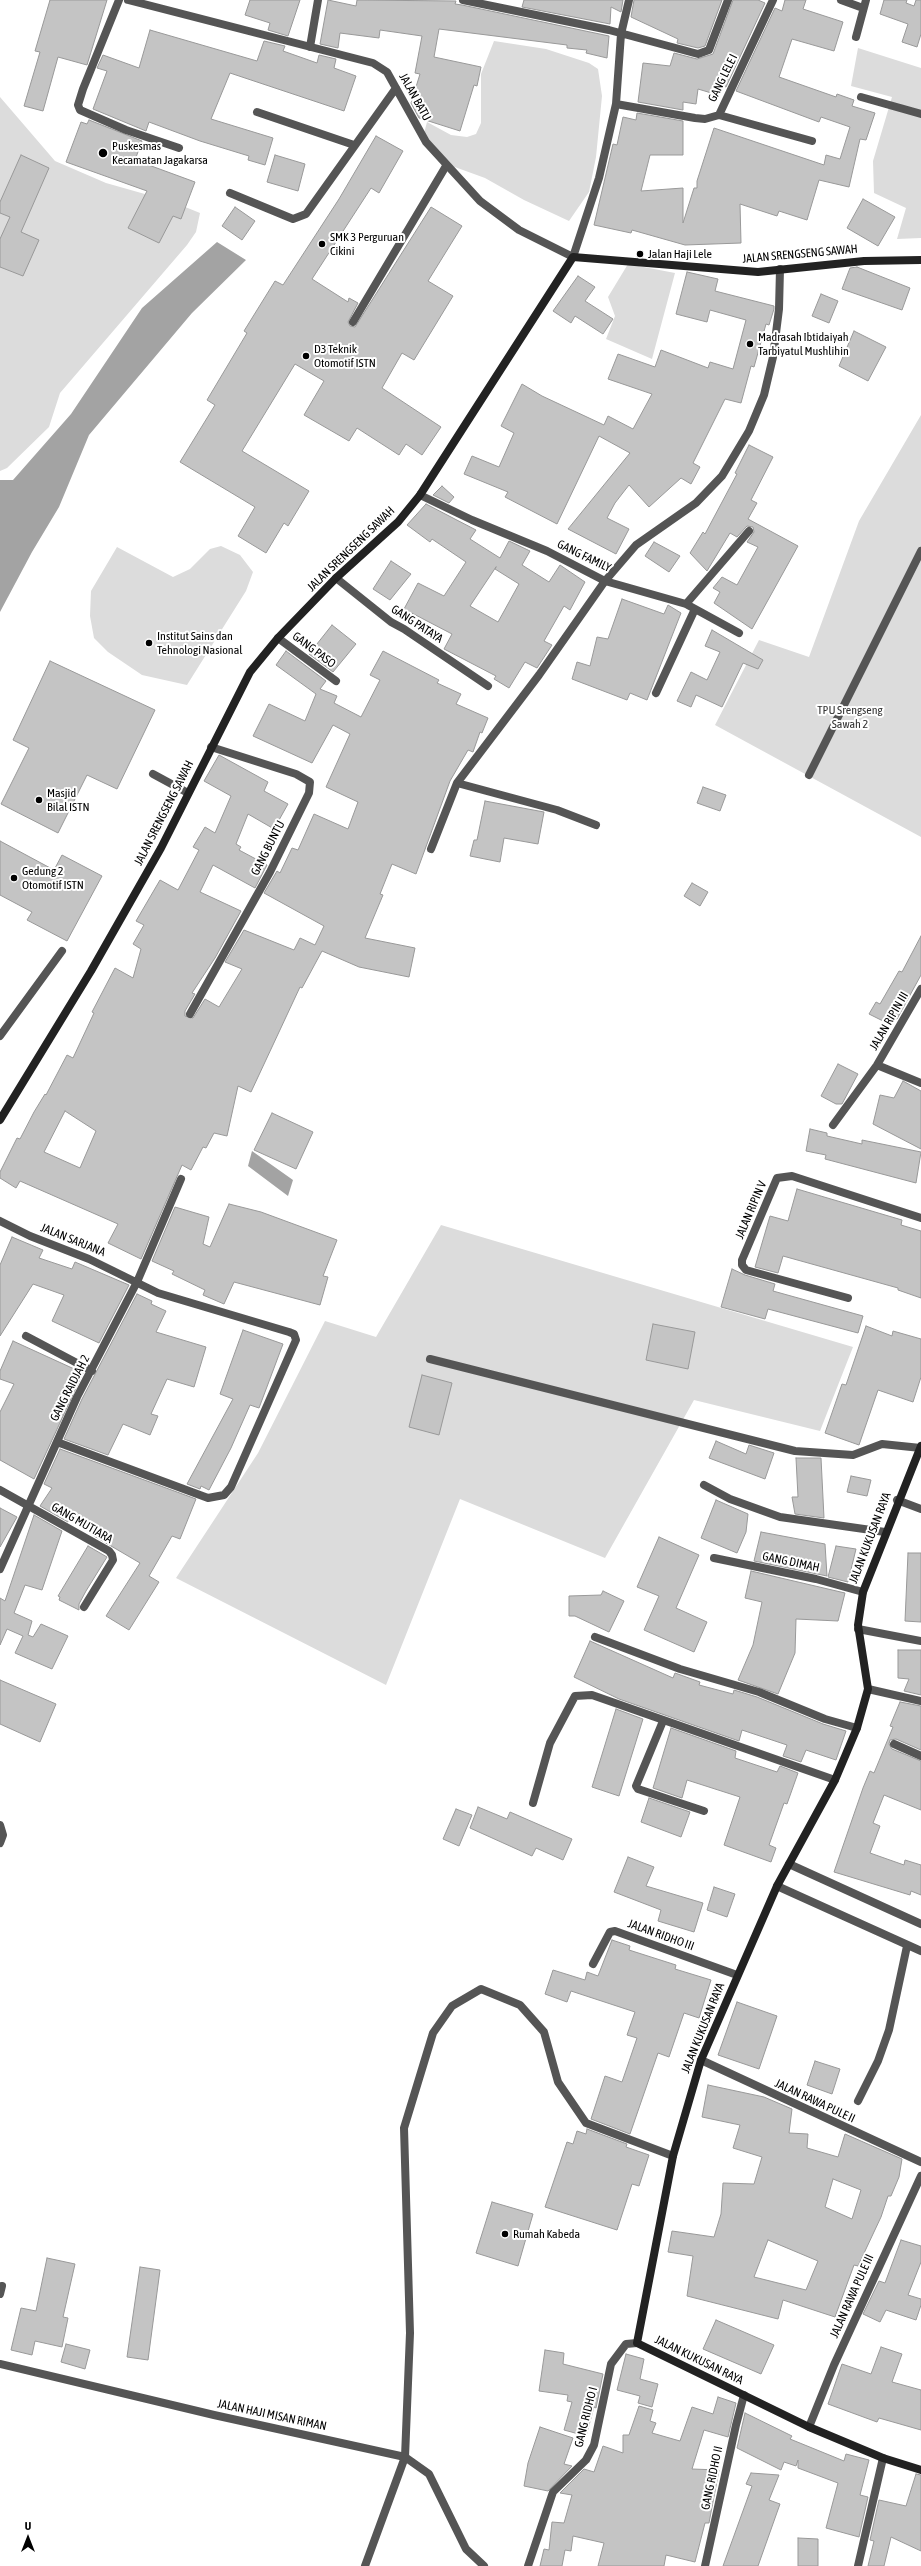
<!DOCTYPE html>
<style>
body{margin:0}
#map{position:relative;width:921px;height:2566px;overflow:hidden;background:#fff;font-family:"Asap Condensed",sans-serif}
canvas{display:block}
.north{position:absolute;left:8px;top:2518px;width:40px;height:40px;-webkit-text-stroke:3px #fff;paint-order:stroke;rotate:0deg;font-size:11px;font-weight:700;line-height:16px;text-align:center;color:#000}
.north::after{content:'';display:block;margin:auto;width:14px;height:18px;background:#000;clip-path:polygon(50% 0,100% 100%,50% 72%,0 100%)}
</style>
<div id="map">
<canvas width="921" height="2566"></canvas>
<div class="north">U</div>
</div>
<script>
const c = document.querySelector('canvas').getContext('2d');
c.lineJoin = 'round';
function fill(path, color) { c.fillStyle = color; c.fill(path, 'evenodd'); }
const toPath = rows => new Path2D(rows.map(r => 'M' + r).join(''));
function stroke(path, color, width, dash) { c.strokeStyle = color; c.lineWidth = width; c.lineCap = dash ? 'butt' : 'round'; c.setLineDash(dash || []); c.stroke(path); }
function label(font, color, halo, rows, align = 'center') {
  c.font = font + ' "Asap Condensed",sans-serif'; c.lineWidth = 4; c.setLineDash([]); c.textBaseline = 'middle'; c.strokeStyle = halo; c.fillStyle = color; for (const [text, x, y, turn = 0] of rows) {
    c.save(); c.translate(x, y); c.rotate((+turn || 0) * Math.PI / 180); c.textAlign = isNaN(turn) ? turn : align; if (halo) c.strokeText(text, 0, 0); c.fillText(text, 0, 0); c.restore();
  }
}
fill(toPath([
 [494,41,546,49,589,63,598,69,602,96,596,157,589,192,569,221,524,200,485,178,452,166,422,141,427,122,451,135,467,137,476,134,481,123,481,74],
 [858,48,921,68,921,238,897,239,906,208,874,193,873,161,892,97,851,86],
 [0,97,55,161,106,183,173,202,200,213,196,232,187,245,60,393,49,427,7,468,0,471],
 [628,264,675,273,652,359,606,339,615,316,608,297],
 [921,415,921,837,715,725,759,640,809,657,859,521],
 [221,546,240,555,253,572,246,591,187,685,142,675,108,652,94,638,90,616,91,591,117,547,173,577,190,569,210,549],
 [441,1225,853,1347,820,1431,694,1400,605,1558,460,1499,386,1685,176,1578,258,1453,325,1321,376,1337]
]), '#dcdcdc');
fill(toPath([
 [217,242,246,260,192,313,89,435,59,507,32,552,0,612,0,480,13,480,71,414,142,308],
 [252,1151,293,1180,288,1196,248,1166]
]), '#a3a3a3');
const building = toPath([
 [50,0,107,0,87,65,58,57,43,111,24,106,40,52,35,51,50,0],
 [250,0,300,0,288,36,268,30,270,23,245,15,250,0],
 [328,0,356,6,357,0,456,1,455,4,462,5,609,36,607,58,586,53,587,50,567,48,567,45,439,29,434,57,481,67,477,86,474,85,460,131,419,118,411,103,420,74,415,73,422,36,380,30,379,38,340,33,338,48,320,44,328,0],
 [524,0,623,0,621,12,611,7,610,24,522,7,524,0],
 [634,0,722,0,705,46,698,48,677,43,678,39,631,17,634,0],
 [733,0,758,0,765,3,726,87,721,85,718,95,698,89,696,104,683,102,683,110,638,102,643,63,670,66,674,53,697,59,713,54,733,0],
 [785,0,806,0,803,9,843,22,834,51,792,39,779,77,836,97,837,94,854,100,852,106,875,113,866,140,860,139,849,187,819,180,807,220,779,211,777,216,740,204,741,243,685,245,632,230,631,233,594,225,613,144,617,145,623,117,636,120,637,113,683,121,683,155,650,155,641,191,683,188,683,223,694,188,697,188,697,181,714,128,824,165,826,155,840,159,850,127,821,117,819,122,736,91,775,8,782,11,785,0],
 [884,0,907,0,906,3,914,6,916,0,921,0,921,34,917,47,902,42,908,24,880,14,884,0],
 [150,30,257,61,264,41,285,46,283,51,317,63,319,55,336,59,334,68,356,76,344,111,230,73,211,119,273,138,265,165,248,160,249,156,200,141,149,122,146,131,93,109,107,71,97,68,103,55,139,68,150,30],
 [89,120,142,141,135,160,195,182,181,219,173,216,159,243,128,228,147,191,66,162,81,122,87,124,89,120],
 [376,136,403,151,379,193,371,188,312,279,348,302,349,298,358,303,348,322,350,326,355,327,431,207,462,226,428,281,453,296,414,360,402,353,382,388,441,427,422,455,406,444,399,455,357,428,349,441,304,415,324,381,295,364,242,451,309,491,288,526,284,523,266,553,238,536,255,507,180,462,215,405,207,400,247,333,244,331,275,281,283,285,339,199,376,136],
 [21,155,49,168,21,232,39,240,23,276,0,267,0,239,10,217,0,213,0,202,21,155],
 [275,155,305,164,298,191,267,182,275,155],
 [863,199,895,217,878,246,847,228,863,199],
 [235,207,255,221,242,240,222,226,235,207],
 [857,267,910,288,902,310,842,289,850,268,857,267],
 [687,272,718,279,715,291,774,306,774,309,769,325,766,324,754,367,751,366,741,403,725,399,693,463,700,467,691,484,681,478,649,507,629,485,615,503,607,518,629,529,616,554,568,529,630,453,599,436,557,524,505,497,508,492,464,474,472,456,499,467,514,433,501,426,522,384,542,396,604,425,608,416,633,429,652,394,608,379,618,354,655,367,661,350,708,368,710,362,733,369,746,320,710,310,707,322,676,314,687,272],
 [578,276,595,287,585,301,613,319,603,334,575,316,571,323,553,311,578,276],
 [821,294,838,301,829,323,812,316,821,294],
 [854,331,886,347,868,381,839,366,854,331],
 [749,445,773,457,751,500,757,503,748,519,798,546,752,629,714,603,720,592,713,588,722,577,737,585,758,547,747,542,754,532,753,527,747,526,737,537,730,533,707,571,690,553,703,532,705,534,737,474,735,473,749,445],
 [442,486,454,497,449,503,433,495,442,486],
 [426,504,476,530,470,539,500,558,509,541,530,551,522,565,549,582,560,565,585,582,570,610,564,606,544,641,552,645,537,668,525,662,509,688,494,679,496,676,444,649,452,634,404,609,418,583,444,596,466,562,432,539,430,542,407,525,426,504],
 [496,567,495,569,519,584,498,622,470,606,496,567],
 [654,542,680,556,669,572,645,556,654,542],
 [391,561,411,574,390,600,373,589,391,561],
 [622,599,664,614,668,605,681,613,647,700,630,693,627,700,572,679,577,662,590,666,597,637,608,639,622,599],
 [332,625,356,644,333,672,309,654,332,625],
 [712,630,763,660,758,669,743,663,722,707,696,695,691,707,677,701,691,672,707,680,720,652,705,646,712,630],
 [286,651,326,681,320,689,337,696,334,703,361,717,380,680,370,675,383,651,439,680,437,683,461,694,456,704,488,718,482,733,480,732,473,752,468,750,450,781,416,874,392,864,380,894,383,895,365,938,415,948,409,977,359,967,322,951,302,988,300,987,251,1092,238,1086,227,1136,214,1133,206,1148,203,1147,191,1170,182,1165,141,1259,108,1243,118,1224,20,1181,16,1188,0,1178,0,1172,17,1138,20,1139,34,1112,45,1094,46,1095,67,1055,73,1058,94,1013,92,1012,115,968,133,978,141,949,133,944,144,925,136,921,160,880,178,890,199,850,193,847,205,827,215,833,231,796,204,781,219,755,268,782,264,791,288,804,274,829,248,814,236,844,241,847,239,850,267,865,255,888,213,865,200,892,241,911,215,958,192,993,195,994,185,1011,185,1016,193,1018,205,999,219,1007,242,969,225,962,244,930,294,950,300,938,315,945,324,926,264,893,277,871,280,873,292,848,298,850,314,814,348,829,358,802,326,787,350,734,333,725,312,763,253,736,269,704,305,721,316,694,276,665,286,651],
 [65,1111,96,1131,80,1168,44,1152,65,1111],
 [50,661,155,710,117,789,87,775,58,833,1,804,29,748,13,740,50,661],
 [703,787,726,795,720,811,697,803,703,787],
 [485,801,544,812,538,844,504,838,500,862,470,856,474,840,477,840,485,801],
 [0,841,54,870,62,855,102,876,67,941,27,920,32,912,0,895,0,841],
 [692,883,708,892,700,906,684,896,692,883],
 [921,936,921,975,897,1019,888,1016,885,1022,869,1014,876,1002,880,1004,899,971,902,972,921,936],
 [838,1064,858,1074,842,1104,836,1104,821,1096,838,1064],
 [903,1081,921,1091,921,1149,873,1124,880,1095,894,1098,903,1081],
 [272,1113,313,1132,296,1169,254,1150,272,1113],
 [810,1129,827,1133,827,1136,862,1144,862,1140,921,1152,916,1183,825,1159,826,1155,806,1151,810,1129],
 [797,1189,902,1220,901,1225,921,1231,921,1298,898,1290,898,1288,783,1256,778,1273,755,1267,770,1216,788,1221,797,1189],
 [229,1204,261,1212,337,1240,323,1276,328,1277,320,1305,234,1282,224,1304,203,1295,205,1290,172,1274,174,1271,152,1261,175,1207,209,1217,203,1244,210,1247,229,1204],
 [12,1237,43,1250,39,1258,72,1269,75,1262,129,1285,99,1343,52,1321,64,1295,33,1284,0,1336,0,1265,12,1237],
 [732,1269,745,1275,775,1284,773,1291,863,1316,858,1333,768,1309,765,1319,721,1307,732,1269],
 [137,1294,152,1301,151,1304,166,1311,156,1332,206,1347,194,1387,167,1379,151,1414,158,1416,150,1435,123,1424,108,1455,64,1439,82,1399,137,1294],
 [653,1324,695,1332,688,1369,646,1360,653,1324],
 [866,1326,892,1336,893,1331,921,1339,921,1377,913,1402,878,1390,859,1445,825,1433,842,1384,846,1385,866,1326],
 [243,1330,283,1344,259,1408,250,1405,231,1448,209,1490,201,1486,200,1489,187,1484,233,1399,220,1394,243,1330],
 [13,1341,83,1373,34,1479,0,1460,0,1412,14,1384,0,1379,0,1371,13,1341],
 [422,1375,452,1383,439,1435,409,1427,422,1375],
 [716,1441,746,1454,749,1445,774,1453,765,1479,709,1458,716,1441],
 [60,1449,196,1499,180,1539,172,1536,149,1576,159,1582,129,1630,106,1616,140,1563,94,1536,97,1530,70,1519,68,1522,40,1506,52,1488,44,1484,60,1449],
 [796,1458,821,1458,824,1518,795,1514,792,1497,798,1497,796,1458],
 [851,1476,871,1480,867,1496,847,1492,851,1476],
 [716,1500,748,1514,746,1532,737,1553,701,1538,716,1500],
 [0,1508,17,1517,0,1547,0,1508],
 [34,1515,62,1531,42,1590,25,1585,14,1613,32,1621,28,1635,33,1637,41,1624,68,1636,52,1669,15,1653,23,1636,7,1629,0,1645,0,1598,5,1601,34,1515],
 [761,1532,825,1544,827,1576,754,1561,761,1532],
 [659,1537,699,1555,676,1608,707,1622,694,1652,644,1630,659,1596,637,1587,659,1537],
 [88,1546,107,1557,86,1591,79,1604,79,1610,59,1600,60,1597,58,1596,88,1546],
 [836,1546,856,1549,848,1582,828,1577,836,1546],
 [908,1553,921,1553,921,1622,905,1621,908,1553],
 [751,1571,845,1593,838,1621,796,1619,795,1653,778,1694,738,1680,753,1645,762,1602,745,1598,751,1571],
 [603,1591,624,1601,609,1632,575,1616,569,1616,569,1596,601,1595,603,1591],
 [590,1641,673,1678,675,1673,700,1682,699,1685,733,1694,734,1690,757,1697,823,1724,846,1731,836,1760,806,1750,801,1762,783,1756,787,1745,742,1730,739,1741,619,1699,574,1677,590,1641],
 [898,1650,921,1650,921,1695,904,1691,909,1679,898,1678,898,1650],
 [0,1680,56,1704,40,1742,0,1724,0,1680],
 [900,1702,921,1706,921,1750,896,1739,890,1740,889,1744,892,1749,921,1761,921,1810,884,1795,873,1823,880,1826,870,1853,904,1865,905,1860,921,1865,921,1895,911,1891,910,1895,834,1872,863,1788,870,1771,874,1773,893,1727,890,1726,900,1702],
 [616,1709,643,1719,619,1796,592,1787,616,1709],
 [671,1728,736,1751,735,1758,777,1772,780,1766,798,1773,787,1804,784,1803,769,1845,776,1848,771,1862,724,1845,740,1797,687,1780,682,1798,653,1788,671,1728],
 [649,1798,690,1812,681,1837,641,1822,649,1798],
 [478,1807,507,1819,510,1812,572,1839,563,1860,536,1848,532,1856,470,1828,478,1807],
 [456,1809,472,1815,459,1846,443,1839,456,1809],
 [628,1857,654,1867,646,1886,703,1903,694,1932,658,1921,661,1910,614,1892,628,1857],
 [714,1887,735,1894,727,1917,707,1910,714,1887],
 [612,1940,630,1946,629,1950,676,1965,675,1969,711,1980,699,2018,684,2013,669,2057,658,2053,630,2134,591,2119,605,2076,622,2082,637,2038,627,2035,635,2012,571,1991,567,2002,545,1994,553,1970,585,1980,587,1972,598,1976,612,1940],
 [737,2002,777,2016,759,2069,718,2055,737,2002],
 [815,2061,840,2069,832,2094,807,2085,815,2061],
 [708,2085,764,2097,792,2109,789,2133,808,2134,807,2148,838,2157,845,2134,902,2159,899,2177,891,2196,888,2196,881,2217,858,2266,854,2265,835,2317,783,2300,778,2319,687,2296,693,2256,668,2252,672,2231,714,2237,721,2214,723,2183,754,2184,762,2157,733,2148,740,2125,702,2117,708,2085],
 [833,2179,861,2190,852,2219,825,2207,833,2179],
 [768,2240,818,2261,806,2290,754,2277,768,2240],
 [587,2129,627,2144,626,2147,649,2155,639,2186,632,2184,617,2230,545,2207,567,2142,573,2144,577,2131,586,2134,587,2129],
 [492,2202,533,2214,518,2266,476,2253,492,2202],
 [901,2240,921,2246,921,2262,908,2295,921,2299,921,2305,916,2320,886,2310,880,2322,863,2314,879,2281,885,2283,901,2240],
 [47,2258,75,2264,63,2317,68,2318,62,2347,35,2341,32,2355,11,2350,21,2308,36,2311,47,2258],
 [140,2267,160,2270,148,2360,127,2357,140,2267],
 [716,2320,774,2345,761,2374,703,2349,716,2320],
 [66,2344,90,2350,85,2369,61,2362,66,2344],
 [881,2347,902,2354,892,2382,921,2390,921,2430,879,2418,877,2422,828,2404,842,2364,871,2374,881,2347],
 [545,2350,564,2353,563,2364,603,2374,596,2408,594,2407,586,2436,564,2430,572,2402,567,2401,568,2395,539,2391,545,2350],
 [626,2354,644,2359,640,2379,658,2384,652,2407,638,2403,640,2396,617,2390,626,2354],
 [718,2397,736,2403,728,2437,704,2430,692,2469,719,2470,709,2523,705,2523,695,2562,666,2555,664,2566,598,2566,604,2543,573,2536,571,2551,565,2550,562,2566,540,2566,544,2549,549,2550,552,2522,564,2523,572,2495,560,2493,584,2469,594,2472,603,2446,623,2453,623,2435,629,2435,639,2406,653,2410,650,2421,656,2423,652,2433,680,2441,692,2407,713,2414,718,2397],
 [745,2413,792,2436,790,2439,844,2461,846,2454,869,2460,860,2495,868,2497,859,2537,826,2528,838,2483,798,2468,798,2460,796,2466,784,2462,781,2470,737,2448,745,2413],
 [540,2427,573,2438,564,2464,572,2466,548,2491,524,2486,528,2463,540,2427],
 [751,2473,779,2475,769,2500,780,2504,758,2566,723,2566,752,2486,746,2484,751,2473],
 [916,2474,921,2475,921,2551,891,2537,884,2566,868,2566,874,2541,870,2540,879,2500,906,2506,916,2474],
 [798,2538,818,2539,818,2566,798,2566,798,2538]
]);
fill(building, '#c4c4c4');
stroke(building, '#999', 1);
stroke(toPath([
 [353,322,446,166],
 [153,774,188,793],
 [809,775,921,551],
 [704,1485,730,1499,780,1517,885,1532],
 [858,1629,921,1641],
 [0,2294,2,2286],
 [365,2566,405,2457,410,2333,404,2128,433,2033,452,2006,481,1989,520,2005,544,2032,558,2082,586,2123,673,2156]
]), '#555', 8);
stroke(toPath([
 [119,0,83,89,78,105,80,110,126,130,179,148],
 [128,0,373,63,387,72,426,142,480,201,519,230,573,257,599,178,616,104,621,34,629,0],
 [463,0,609,30,698,54,709,50,728,0],
 [841,0,863,8],
 [856,37,866,0],
 [310,47,318,0],
 [861,97,921,114],
 [616,104,695,118,705,119,719,115,773,0],
 [257,112,354,145],
 [719,115,812,141],
 [230,193,293,219,306,214,396,88],
 [420,495,472,520,547,551,605,581,686,604,739,633],
 [336,578,391,622,404,629,488,686],
 [686,604,749,531],
 [278,638,336,681],
 [656,693,695,609],
 [457,783,557,810,596,825],
 [431,849,457,783,539,675,605,581,636,545,696,503,722,476,749,431,764,395,773,357,779,309,780,269],
 [190,1014,270,872,309,793,310,782,296,774,211,747],
 [0,1036,62,951],
 [877,1065,921,1083],
 [833,1125,877,1065,921,989],
 [0,1221,30,1236,89,1259,158,1293,289,1332,294,1334,296,1340,231,1487,224,1495,208,1498,57,1442],
 [848,1298,746,1270,742,1265,742,1260,777,1178,792,1176,921,1218],
 [26,1336,92,1371],
 [430,1359,795,1451,853,1455,882,1444,921,1448],
 [0,1490,109,1551,112,1555,113,1560,84,1607],
 [897,1500,921,1509],
 [714,1558,816,1579,863,1592],
 [0,1569,77,1397,137,1282,181,1179],
 [595,1637,680,1669,759,1692,825,1719,857,1728],
 [868,1689,921,1701],
 [663,1721,636,1786,638,1789,704,1811],
 [894,1744,921,1756],
 [533,1803,550,1743,575,1696,592,1695,835,1780],
 [0,1825,3,1835,0,1843],
 [789,1864,921,1924],
 [777,1886,921,1951],
 [593,1964,610,1932,615,1931,737,1975],
 [701,2060,921,2162],
 [858,2101,878,2061,889,2030,907,1946],
 [0,2364,214,2415,405,2457,429,2474,466,2549,484,2566],
 [809,2427,834,2365,921,2176],
 [528,2566,553,2492,586,2460,594,2445,611,2364,626,2344,637,2343],
 [705,2566,736,2425,744,2395],
 [858,2566,883,2458]
]), '#555', 8);
stroke(toPath([
 [0,1120,91,971,161,848,250,672,278,638,336,578,398,522,420,495,573,257,758,272,864,261,921,260],
 [921,1446,863,1592,858,1625,868,1689,857,1728,835,1780,777,1886,701,2060,673,2156,637,2343,809,2427,883,2458,921,2470]
]), '#222', 8);
for (const [x, y, r, color] of [
 [103,153,5,"#000"],
 [322,244,4,"#000"],
 [640,254,4,"#000"],
 [750,344,4,"#000"],
 [306,356,4,"#000"],
 [149,643,4,"#000"],
 [39,800,4,"#000"],
 [14,878,4,"#000"],
 [505,2234,4,"#000"]
]) { const dot = new Path2D(); dot.arc(x, y, r, 0, 2 * Math.PI); c.fillStyle = color; c.fill(dot); stroke(dot, '#fff', 1.5); }
label('12px', '#000', '#fff', [
 ["GANG LELE I",723,78,-64],
 ["JALAN BATU",415,97,61],
 ["JALAN SRENGSENG SAWAH",800,254,-5],
 ["JALAN SRENGSENG SAWAH",351,549,-44],
 ["GANG FAMILY",584,556,26],
 ["GANG PATAYA",417,624,33],
 ["GANG PASO",314,650,37],
 ["JALAN SRENGSENG SAWAH",164,813,-63],
 ["GANG BUNTU",268,848,-63],
 ["JALAN RIPIN III",889,1021,-60],
 ["JALAN RIPIN V",751,1210,-67],
 ["JALAN SARJANA",73,1240,22],
 ["GANG RAIDJAH 2",70,1388,-63],
 ["GANG MUTIARA",82,1523,30],
 ["JALAN KUKUSAN RAYA",870,1538,-69],
 ["GANG DIMAH",791,1562,12],
 ["JALAN RIDHO III",661,1935,20],
 ["JALAN KUKUSAN RAYA",703,2028,-68],
 ["JALAN RAWA PULE II",815,2101,25],
 ["JALAN RAWA PULE III",852,2296,-66],
 ["JALAN KUKUSAN RAYA",699,2360,26],
 ["JALAN HAJI MISAN RIMAN",272,2415,12],
 ["GANG RIDHO I",586,2417,-76],
 ["GANG RIDHO II",712,2478,-78]
]);
label('12px', '#000', '#fff', [
 ["Puskesmas",112,146],
 ["Kecamatan Jagakarsa",112,160],
 ["SMK 3 Perguruan",330,237],
 ["Cikini",330,251],
 ["Jalan Haji Lele",648,254],
 ["Madrasah Ibtidaiyah",758,337],
 ["Tarbiyatul Mushlihin",758,351],
 ["D3 Teknik",314,349],
 ["Otomotif ISTN",314,363],
 ["Institut Sains dan",157,636],
 ["Tehnologi Nasional",157,650],
 ["Masjid",47,793],
 ["Bilal ISTN",47,807],
 ["Gedung 2",22,871],
 ["Otomotif ISTN",22,885],
 ["Rumah Kabeda",513,2234]
], 'left');
label('12px', '#333', '#fff', [
 ["TPU Srengseng",850,710],
 ["Sawah 2",850,724]
]);
</script>
